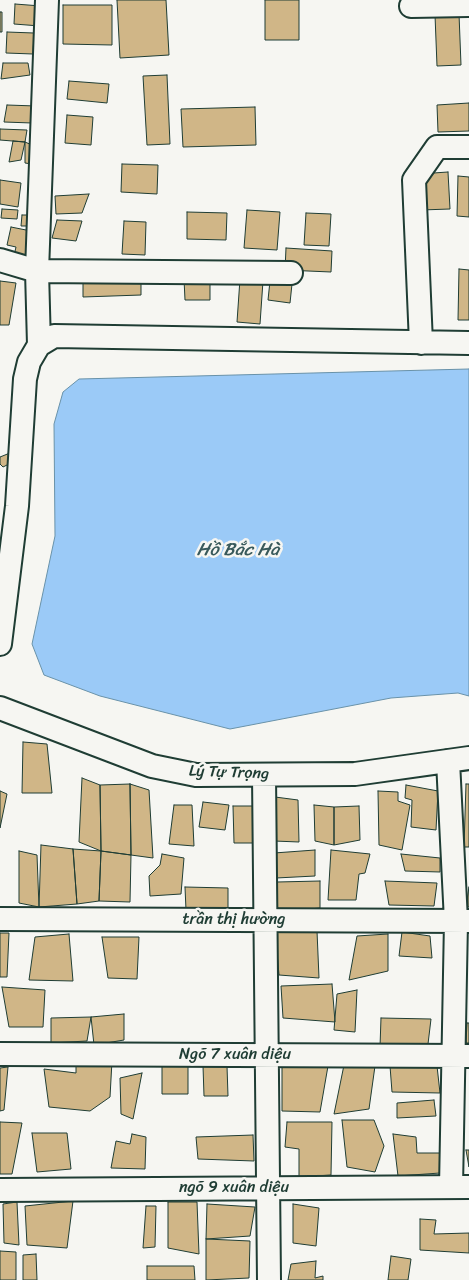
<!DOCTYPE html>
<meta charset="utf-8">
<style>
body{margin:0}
canvas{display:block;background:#f6f6f2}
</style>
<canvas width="469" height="1280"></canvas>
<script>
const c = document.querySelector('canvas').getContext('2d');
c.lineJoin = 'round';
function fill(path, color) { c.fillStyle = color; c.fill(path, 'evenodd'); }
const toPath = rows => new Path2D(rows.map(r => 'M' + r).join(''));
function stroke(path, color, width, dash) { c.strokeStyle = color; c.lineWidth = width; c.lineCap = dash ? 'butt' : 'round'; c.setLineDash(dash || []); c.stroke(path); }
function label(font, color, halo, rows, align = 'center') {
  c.font = font + ' Sriracha,sans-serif'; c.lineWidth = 5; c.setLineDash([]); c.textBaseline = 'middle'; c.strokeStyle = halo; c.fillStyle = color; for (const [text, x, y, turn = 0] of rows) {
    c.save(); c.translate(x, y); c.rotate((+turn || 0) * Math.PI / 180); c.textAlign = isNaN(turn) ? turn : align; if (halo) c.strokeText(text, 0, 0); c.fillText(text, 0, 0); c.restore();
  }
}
const water = toPath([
 [469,369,469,696,458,693,391,698,230,729,100,696,44,675,32,644,55,536,54,424,63,392,79,379,469,369]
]);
fill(water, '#9bcaf7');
stroke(water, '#6992a9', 1);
const building = toPath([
 [117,0,166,0,169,55,120,58,117,0],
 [265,0,299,0,299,40,265,40,265,0],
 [15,4,41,6,40,26,14,24,15,4],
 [63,5,112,5,112,45,63,44,63,5],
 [0,12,2,12,2,32,0,32,0,12],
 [459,14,461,65,437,66,435,15,459,14],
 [7,32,34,33,33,54,6,53,7,32],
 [3,63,28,63,30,75,1,79,3,63],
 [167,75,170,144,147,145,143,76,167,75],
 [69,81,109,84,107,103,67,99,69,81],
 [469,103,469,131,438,132,437,105,469,103],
 [7,105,36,106,32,123,4,122,7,105],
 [255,107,256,145,183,147,181,109,255,107],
 [67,115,93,117,91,145,65,143,67,115],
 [0,129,27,130,25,142,0,140,0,129],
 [13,141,25,142,21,160,9,162,13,141],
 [25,142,32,145,32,164,25,163,25,142],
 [122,164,158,165,157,194,121,192,122,164],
 [448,172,450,209,421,210,419,174,448,172],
 [458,176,469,177,469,217,457,216,458,176],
 [0,180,21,183,18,207,0,204,0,180],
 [89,194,82,213,56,214,55,196,89,194],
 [2,209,18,210,17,219,1,218,2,209],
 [247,210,280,212,277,250,244,248,247,210],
 [187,212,227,213,226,240,187,239,187,212],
 [306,213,331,214,329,246,304,245,306,213],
 [22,215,35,215,35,226,21,226,22,215],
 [57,220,82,221,76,241,52,238,57,220],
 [124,221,146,222,145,255,122,254,124,221],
 [11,227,36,232,31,263,13,260,16,247,7,245,11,227],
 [286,248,332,251,331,272,285,270,286,248],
 [459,269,469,270,469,320,458,320,459,269],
 [141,278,141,295,83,297,83,280,141,278],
 [184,279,210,279,210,300,185,300,184,279],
 [240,279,263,281,260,324,237,322,240,279],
 [0,281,16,283,9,325,0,325,0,281],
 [270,281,292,284,290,303,268,300,270,281],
 [10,453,11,463,3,467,0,464,0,457,10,453],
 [23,742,47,744,52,793,22,793,23,742],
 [82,778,100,785,101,851,79,842,82,778],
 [130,784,131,855,101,851,100,785,130,784],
 [130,784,149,790,153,858,131,855,130,784],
 [466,784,469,784,469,847,464,847,466,784],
 [406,785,438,791,436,830,411,827,412,800,405,798,406,785],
 [0,791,7,794,0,828,0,791],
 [378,791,398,792,398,801,410,805,402,850,379,845,378,791],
 [275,797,298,800,299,842,274,841,275,797],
 [203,802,229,805,225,830,199,827,203,802],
 [174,805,192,805,194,846,169,844,174,805],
 [314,805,334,807,334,845,315,841,314,805],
 [233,806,257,806,257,843,234,843,233,806],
 [359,806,360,840,334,845,334,807,359,806],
 [41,845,73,849,77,904,39,907,41,845],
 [73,849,101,851,99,901,77,904,73,849],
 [315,850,315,876,276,878,274,853,315,850],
 [331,850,370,854,365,873,359,874,356,900,328,900,331,850],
 [19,851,37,855,39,907,19,903,19,851],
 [101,851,131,855,130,902,99,901,101,851],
 [162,854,184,858,181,894,150,896,149,876,160,865,162,854],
 [401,854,440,858,440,872,405,871,401,854],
 [320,881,320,908,275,912,277,882,320,881],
 [385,881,437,883,434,906,389,905,385,881],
 [185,887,228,888,228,911,186,910,185,887],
 [469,887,469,907,466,907,469,887],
 [275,931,317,931,319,978,279,975,275,931],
 [402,932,430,936,432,958,399,956,402,932],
 [0,933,9,933,7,977,0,977,0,933],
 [69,934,73,981,29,980,35,937,69,934],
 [388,934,388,971,349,980,357,936,388,934],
 [102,937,139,937,137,979,108,978,102,937],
 [332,984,335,1022,283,1018,281,986,332,984],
 [2,987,45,990,43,1027,9,1027,2,987],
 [357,990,355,1032,334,1030,337,994,357,990],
 [124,1014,124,1040,94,1045,91,1017,124,1014],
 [91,1017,87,1041,51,1043,51,1018,91,1017],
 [381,1018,431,1019,428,1044,380,1047,381,1018],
 [467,1023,469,1023,469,1043,466,1043,467,1023],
 [112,1061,110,1097,90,1111,49,1107,44,1069,76,1073,76,1063,112,1061],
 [282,1064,328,1066,320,1112,282,1111,282,1064],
 [162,1065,188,1065,188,1094,162,1094,162,1065],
 [344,1065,375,1066,369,1109,334,1114,344,1065],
 [203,1066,227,1066,228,1096,204,1096,203,1066],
 [390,1066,437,1066,440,1093,392,1092,390,1066],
 [8,1067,4,1110,0,1111,0,1068,8,1067],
 [142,1073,133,1119,121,1114,120,1078,142,1073],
 [434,1100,436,1116,397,1118,397,1103,434,1100],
 [342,1120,374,1120,384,1146,375,1172,347,1167,342,1120],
 [0,1122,22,1123,12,1174,0,1174,0,1122],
 [287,1122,332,1122,331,1175,299,1177,299,1149,285,1147,287,1122],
 [32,1133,67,1133,71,1169,37,1172,32,1133],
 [132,1134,146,1137,145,1169,111,1168,116,1141,130,1144,132,1134],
 [393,1134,416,1137,417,1153,443,1153,440,1173,398,1176,393,1134],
 [253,1135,254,1161,198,1159,196,1137,253,1135],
 [466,1150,469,1150,469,1167,466,1150],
 [73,1201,67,1248,27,1245,25,1206,73,1201],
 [17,1202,19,1245,4,1243,3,1204,17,1202],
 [168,1202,197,1202,199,1254,168,1248,168,1202],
 [207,1204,255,1207,250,1236,206,1239,207,1204],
 [293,1204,319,1208,316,1246,293,1243,293,1204],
 [146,1206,156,1206,155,1247,143,1248,146,1206],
 [420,1219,436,1220,434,1234,469,1233,469,1253,420,1250,420,1219],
 [206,1239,250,1241,249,1278,206,1280,206,1239],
 [0,1251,16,1252,16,1280,0,1280,0,1251],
 [36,1254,37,1280,23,1280,23,1255,36,1254],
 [391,1256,411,1259,408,1280,388,1280,391,1256],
 [316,1261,315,1278,323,1276,323,1280,288,1280,291,1264,316,1261],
 [147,1266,194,1266,195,1280,147,1280,147,1266]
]);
fill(building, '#d0b687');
stroke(building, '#1f3d34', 1);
const minor = toPath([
 [411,6,469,5],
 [0,260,37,271,291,273],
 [421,343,414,180,437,147,469,147],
 [39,345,37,271,47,0],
 [0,644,17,506,25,379,29,362,39,345,54,336,469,343],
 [0,708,152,766,196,775,355,774,469,758],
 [448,761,456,921,451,1187],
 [264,775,269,1280],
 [0,919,469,921],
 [0,1054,469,1056],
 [0,1190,469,1187]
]);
stroke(minor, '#1f3d34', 26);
stroke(minor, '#f6f6f2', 22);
label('16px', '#1f3d34', '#f6f6f2', [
 ["Lý Tự Trọng",229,773,2],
 ["trần thị hường",234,920],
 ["Ngõ 7 xuân diệu",235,1055],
 ["ngõ 9 xuân diệu",234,1188]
]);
label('italic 18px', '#38595b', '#f6f6f2', [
 ["Hồ Bắc Hà",238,550]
]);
</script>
